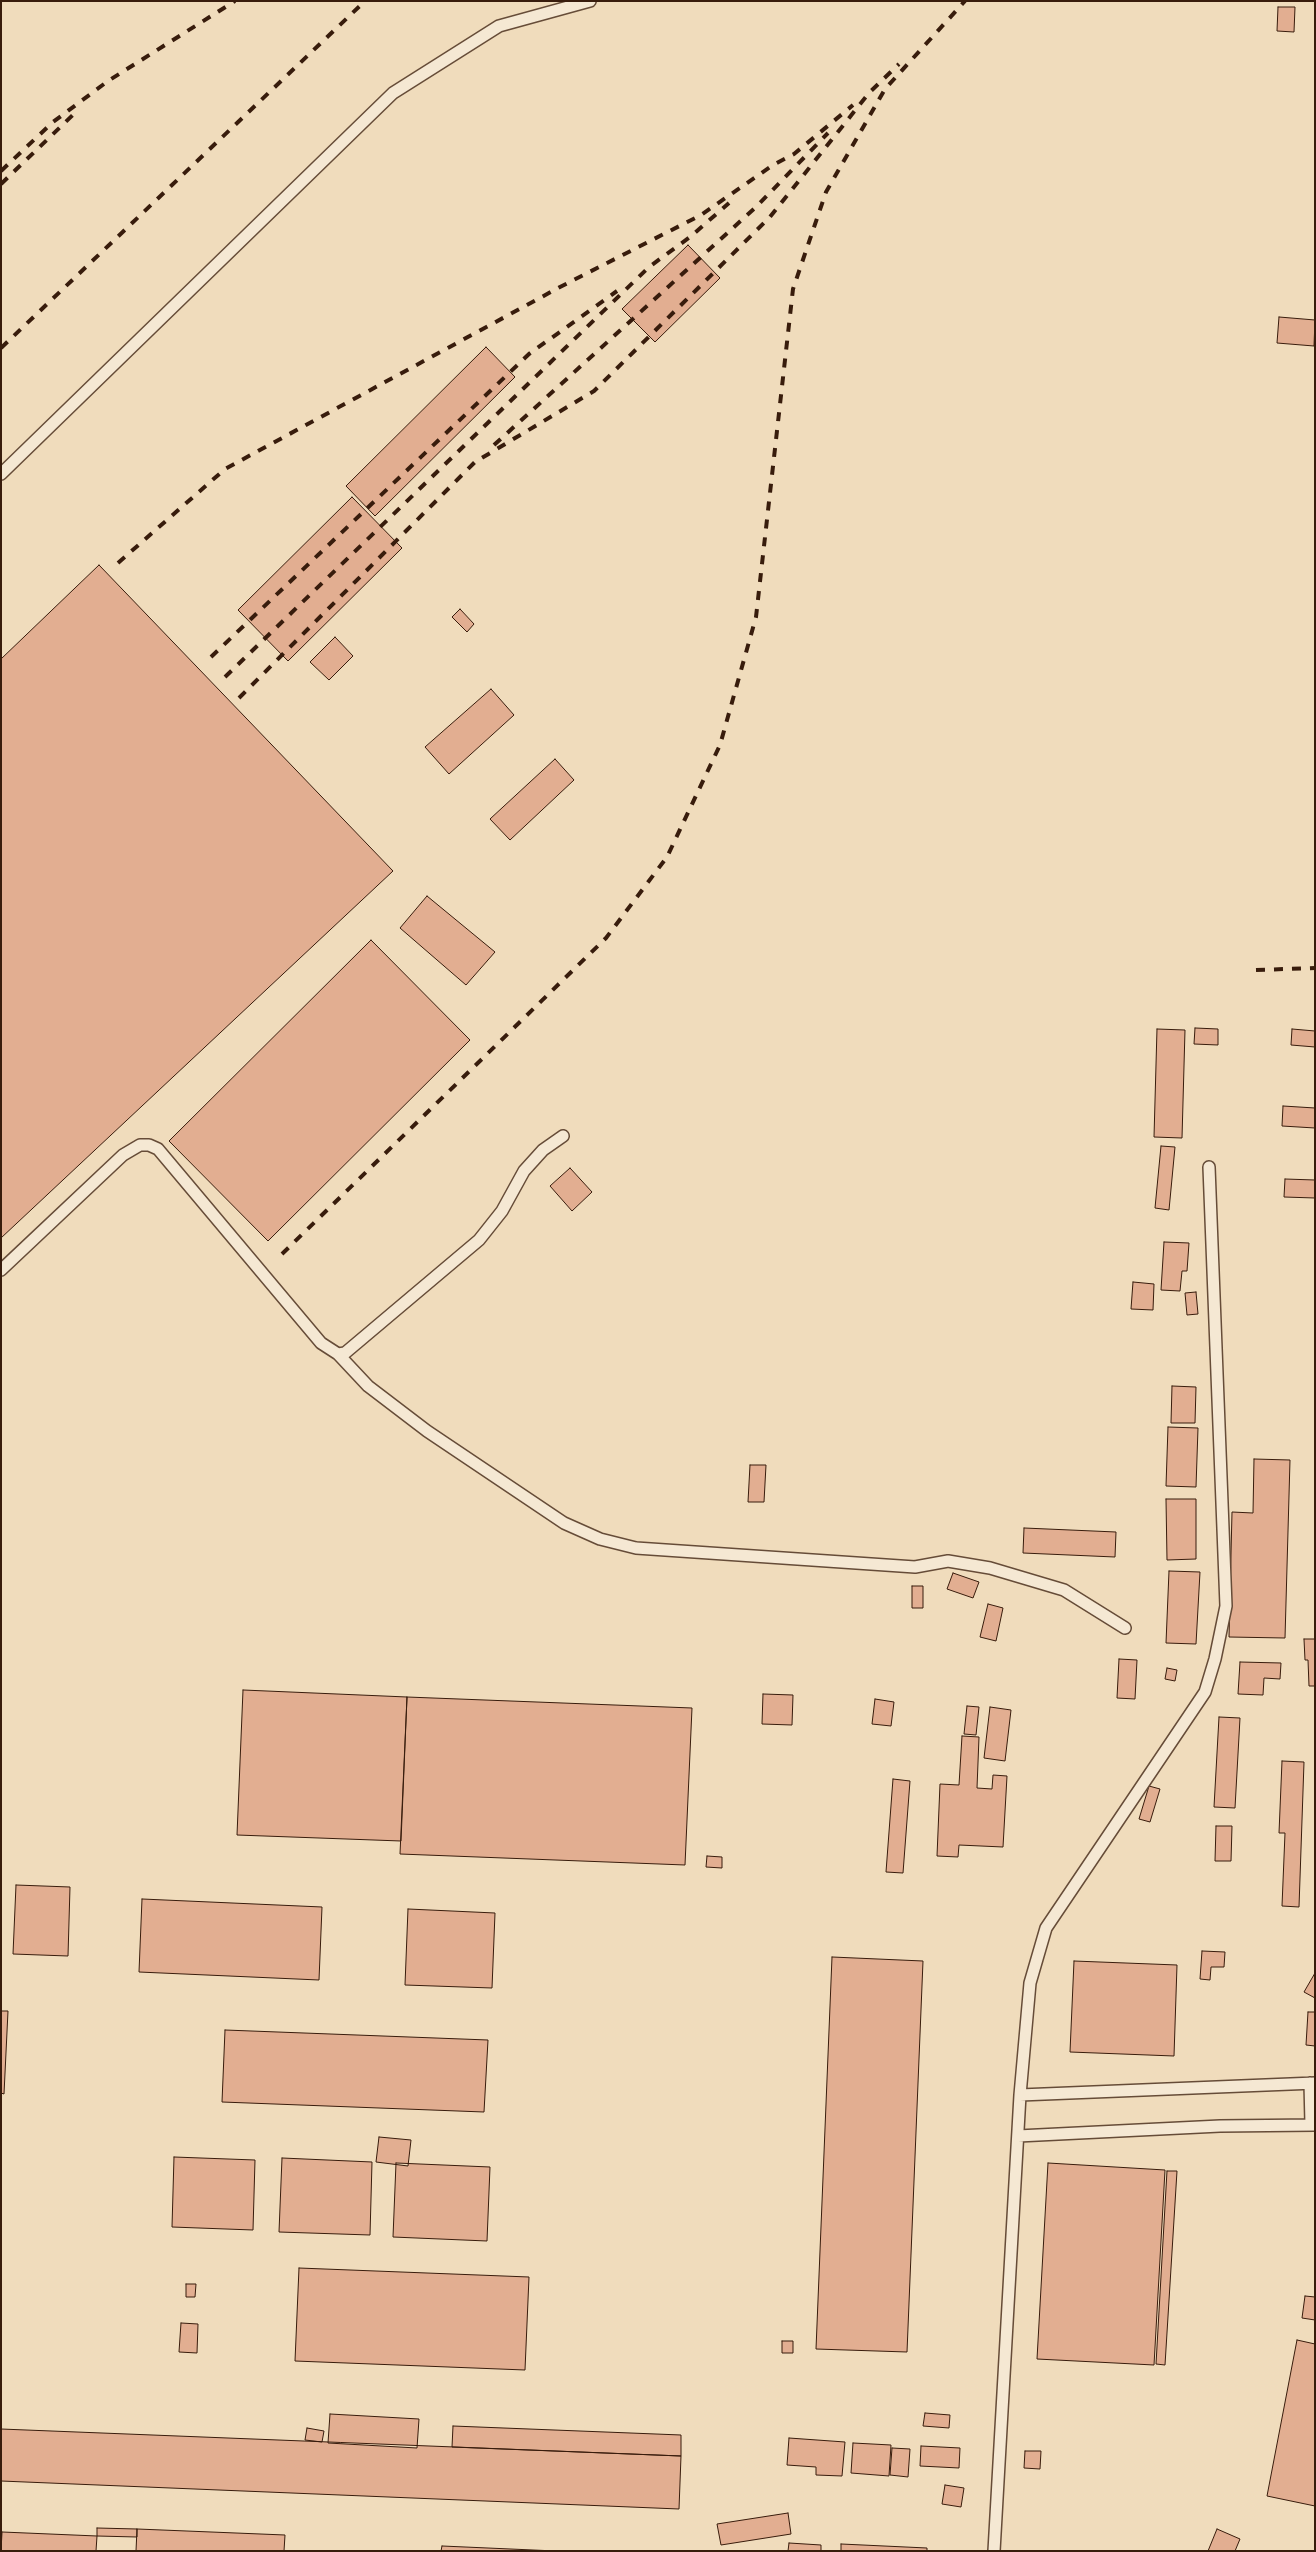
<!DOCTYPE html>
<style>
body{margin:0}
#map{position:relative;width:1316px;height:2552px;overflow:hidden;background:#f0dcbc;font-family:"IM FELL Double Pica",serif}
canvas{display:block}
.frame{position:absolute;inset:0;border:2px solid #381c0c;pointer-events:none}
</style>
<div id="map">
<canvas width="1316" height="2552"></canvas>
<div class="frame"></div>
</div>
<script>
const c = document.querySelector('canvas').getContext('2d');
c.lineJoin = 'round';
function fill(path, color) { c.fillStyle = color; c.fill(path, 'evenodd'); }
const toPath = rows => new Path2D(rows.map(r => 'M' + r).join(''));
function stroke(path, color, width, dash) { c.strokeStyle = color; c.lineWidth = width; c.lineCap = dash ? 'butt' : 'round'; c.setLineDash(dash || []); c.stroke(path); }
const building = toPath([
 [1278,7,1295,7,1294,32,1277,31,1278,7],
 [688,245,720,278,655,342,622,309,688,245],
 [1279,317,1315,320,1314,346,1277,343,1279,317],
 [486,347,515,377,375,516,346,486,486,347],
 [352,497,402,548,288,661,238,610,352,497],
 [99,565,393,871,1,1238,1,659,99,565],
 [460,609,474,624,467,632,452,617,460,609],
 [335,637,353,656,329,680,310,662,335,637],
 [491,689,514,715,449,774,425,747,491,689],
 [555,759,574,780,510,840,490,819,555,759],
 [427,896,495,952,466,985,400,928,427,896],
 [371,940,470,1040,268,1241,169,1141,371,940],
 [1195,1028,1218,1029,1218,1045,1194,1044,1195,1028],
 [1157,1029,1185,1030,1182,1138,1154,1137,1157,1029],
 [1292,1029,1315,1031,1315,1047,1291,1045,1292,1029],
 [1283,1106,1315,1108,1315,1128,1282,1126,1283,1106],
 [1161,1146,1175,1147,1169,1210,1155,1208,1161,1146],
 [570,1168,592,1192,572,1211,550,1186,570,1168],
 [1285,1179,1315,1180,1315,1198,1284,1197,1285,1179],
 [1164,1242,1189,1243,1187,1271,1182,1271,1180,1291,1161,1290,1164,1242],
 [1133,1282,1154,1284,1153,1310,1131,1309,1133,1282],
 [1196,1292,1198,1314,1187,1315,1185,1293,1196,1292],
 [1172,1386,1196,1387,1195,1423,1171,1423,1172,1386],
 [1168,1427,1198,1428,1196,1487,1166,1486,1168,1427],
 [1254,1459,1290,1460,1285,1638,1229,1637,1232,1512,1253,1513,1254,1459],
 [750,1465,766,1465,764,1502,748,1502,750,1465],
 [1166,1499,1196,1499,1196,1559,1167,1560,1166,1499],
 [1024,1528,1116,1532,1115,1557,1023,1553,1024,1528],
 [1169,1571,1200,1572,1196,1644,1166,1643,1169,1571],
 [953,1573,979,1582,973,1598,947,1589,953,1573],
 [912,1586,923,1586,923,1608,912,1608,912,1586],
 [988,1604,1003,1608,996,1641,980,1637,988,1604],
 [1304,1639,1315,1639,1315,1686,1309,1686,1308,1660,1305,1660,1304,1639],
 [1119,1659,1137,1660,1135,1699,1117,1698,1119,1659],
 [1240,1662,1281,1663,1280,1679,1264,1678,1263,1695,1238,1694,1240,1662],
 [1167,1668,1177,1670,1175,1681,1165,1679,1167,1668],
 [243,1690,407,1697,401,1841,237,1835,243,1690],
 [763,1694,793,1695,792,1725,762,1724,763,1694],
 [407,1697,692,1708,685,1865,400,1854,407,1697],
 [875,1699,894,1702,891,1726,872,1724,875,1699],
 [967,1706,979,1707,976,1735,964,1734,967,1706],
 [990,1707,1011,1710,1005,1761,984,1758,990,1707],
 [1219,1717,1240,1718,1235,1808,1214,1807,1219,1717],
 [962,1736,979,1737,977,1788,992,1789,993,1775,1007,1776,1003,1847,959,1845,958,1857,937,1856,940,1784,959,1785,962,1736],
 [1282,1761,1304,1762,1299,1907,1282,1906,1285,1833,1279,1833,1282,1761],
 [893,1779,910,1781,903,1873,886,1872,893,1779],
 [1149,1786,1160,1789,1150,1822,1139,1819,1149,1786],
 [1216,1826,1232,1826,1231,1861,1215,1861,1216,1826],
 [707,1856,722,1857,722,1868,706,1867,707,1856],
 [16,1885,70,1887,68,1956,13,1954,16,1885],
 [142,1899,322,1907,319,1980,139,1972,142,1899],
 [408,1909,495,1913,492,1988,405,1985,408,1909],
 [1202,1951,1225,1952,1224,1967,1211,1967,1210,1980,1200,1979,1202,1951],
 [832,1957,923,1961,907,2352,816,2349,832,1957],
 [1074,1961,1177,1965,1174,2056,1070,2052,1074,1961],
 [1315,1973,1315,1998,1304,1992,1315,1973],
 [1,2011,8,2011,4,2094,1,2093,1,2011],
 [1308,2012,1315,2012,1315,2046,1306,2045,1308,2012],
 [225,2030,488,2040,484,2112,222,2102,225,2030],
 [379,2137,411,2140,408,2166,376,2162,379,2137],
 [174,2157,255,2160,253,2230,172,2227,174,2157],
 [282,2158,372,2162,370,2235,279,2232,282,2158],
 [396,2163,490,2167,487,2241,393,2237,396,2163],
 [1048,2163,1165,2170,1154,2365,1037,2359,1048,2163],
 [1167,2171,1177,2171,1165,2365,1156,2364,1167,2171],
 [299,2268,529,2277,525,2370,295,2361,299,2268],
 [186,2284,196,2284,195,2297,186,2297,186,2284],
 [1305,2296,1315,2297,1315,2320,1302,2318,1305,2296],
 [181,2323,198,2324,197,2353,179,2352,181,2323],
 [1297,2340,1315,2344,1315,2506,1267,2496,1297,2340],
 [782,2341,793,2341,793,2353,782,2353,782,2341],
 [925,2413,950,2415,949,2428,923,2426,925,2413],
 [330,2414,419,2419,417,2448,328,2443,330,2414],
 [453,2426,681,2435,681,2456,452,2447,453,2426],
 [307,2428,324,2431,322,2442,305,2440,307,2428],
 [1,2429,681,2456,679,2509,1,2481,1,2429],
 [789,2438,845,2442,842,2476,816,2475,816,2467,787,2465,789,2438],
 [853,2443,891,2445,889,2476,851,2473,853,2443],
 [921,2446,960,2448,959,2468,920,2466,921,2446],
 [892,2448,910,2449,908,2477,890,2475,892,2448],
 [1025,2451,1041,2451,1040,2469,1024,2468,1025,2451],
 [945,2485,964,2488,961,2507,942,2504,945,2485],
 [788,2513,791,2534,721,2545,717,2524,788,2513],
 [97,2528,137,2529,137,2537,97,2536,97,2528],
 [137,2529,285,2535,284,2551,136,2551,137,2529],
 [1217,2529,1240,2539,1235,2551,1208,2551,1217,2529],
 [2,2532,97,2536,96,2551,1,2551,2,2532],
 [789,2543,821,2545,821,2551,788,2551,789,2543],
 [841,2544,927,2548,927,2551,841,2551,841,2544],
 [442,2546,556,2551,441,2551,442,2546]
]);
fill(building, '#e2ae91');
stroke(building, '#381c0c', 1);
const lane = toPath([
 [1,474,393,93,499,26,590,1],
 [1,1270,123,1155,140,1145,149,1145,158,1149,321,1343,338,1354,345,1353,479,1240,502,1211,524,1171,543,1150,563,1136],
 [338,1354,368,1386,427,1431,564,1523,600,1539,636,1548,915,1567,948,1561,990,1568,1064,1590,1125,1628],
 [1310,2083,1311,2124],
 [1020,2095,1315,2083],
 [1018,2136,1220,2126,1315,2125],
 [994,2551,1020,2095,1030,1983,1046,1928,1205,1692,1215,1659,1226,1606,1209,1167]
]);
stroke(lane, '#664c38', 14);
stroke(lane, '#f5e8d3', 11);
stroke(toPath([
 [1,171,53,122,108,81,235,1],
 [1,184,77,111],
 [1,348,365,1],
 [494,445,756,207,828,133],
 [118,563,225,469,560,287,701,215,773,165,794,154,853,105],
 [211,657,529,354,617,291],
 [225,677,649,267,690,237,729,203],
 [239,698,475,462,594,391,770,217,869,93,899,64],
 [1256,970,1315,968],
 [282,1254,606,938,667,857,720,745,756,617,793,289,826,192,885,89,965,1]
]), '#381c0c', 4, [9, 9]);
</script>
